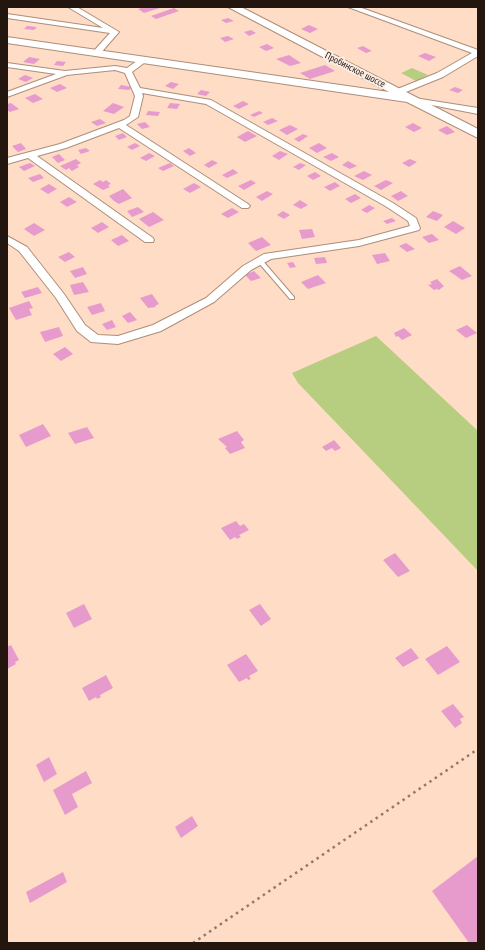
<!DOCTYPE html>
<meta charset="utf-8">
<style>
body{margin:0}
#map{position:relative;width:485px;height:950px;overflow:hidden;background:#ffdcc6;font-family:"PT Sans Narrow",sans-serif}
canvas{display:block}
.frame{position:absolute;inset:0;border:8px solid #22160f;pointer-events:none}
</style>
<div id="map">
<canvas width="485" height="950"></canvas>
<div class="frame"></div>
</div>
<script>
const c = document.querySelector('canvas').getContext('2d');
c.lineJoin = 'round';
function fill(path, color) { c.fillStyle = color; c.fill(path, 'evenodd'); }
const toPath = rows => new Path2D(rows.map(r => 'M' + r).join(''));
function stroke(path, color, width, dash) { c.strokeStyle = color; c.lineWidth = width; c.lineCap = dash ? 'butt' : 'round'; c.setLineDash(dash || []); c.stroke(path); }
function label(font, color, halo, rows, align = 'center') {
  c.font = font + ' "PT Sans Narrow",sans-serif'; c.lineWidth = 4; c.setLineDash([]); c.textBaseline = 'middle'; c.strokeStyle = halo; c.fillStyle = color; for (const [text, x, y, turn = 0] of rows) {
    c.save(); c.translate(x, y); c.rotate((+turn || 0) * Math.PI / 180); c.textAlign = isNaN(turn) ? turn : align; if (halo) c.strokeText(text, 0, 0); c.fillText(text, 0, 0); c.restore();
  }
}
fill(toPath([
 [412,68,428,75,416,81,401,73],
 [376,336,478,431,478,571,298,383,292,373]
]), '#b7ce81');
fill(toPath([
 [145,7,163,7,144,13,138,9],
 [174,8,179,11,156,19,151,16],
 [228,18,234,21,226,23,221,20],
 [309,25,318,29,310,33,301,29],
 [27,26,37,27,34,30,24,29],
 [251,30,256,33,249,36,244,32],
 [228,36,234,39,225,42,220,38],
 [267,44,274,48,266,51,259,47],
 [363,46,372,51,366,53,357,48],
 [425,53,436,57,429,61,418,56],
 [289,55,301,63,290,66,276,59],
 [29,57,40,59,34,64,23,62],
 [57,61,66,62,63,66,54,65],
 [325,65,335,71,310,79,300,73],
 [25,75,33,78,26,82,18,79],
 [171,82,179,84,173,89,165,86],
 [60,84,67,88,57,92,50,88],
 [121,85,132,87,129,90,118,89],
 [455,87,463,90,458,93,449,90],
 [201,90,210,92,206,96,197,94],
 [35,94,43,99,33,103,25,98],
 [243,101,249,104,239,109,233,106],
 [11,103,19,109,10,112,7,110,7,104],
 [113,103,124,107,114,114,103,111],
 [170,103,180,104,177,109,167,108],
 [148,111,160,112,158,116,146,115],
 [259,111,263,113,254,117,250,115],
 [272,118,278,121,268,125,263,122],
 [100,119,106,123,97,126,91,122],
 [145,122,150,127,142,129,137,124],
 [413,123,422,128,414,132,405,127],
 [290,125,298,129,287,135,279,130],
 [447,126,455,132,447,135,438,130],
 [248,131,257,136,245,142,237,137],
 [123,133,127,137,119,140,115,136],
 [303,134,308,136,299,142,294,139],
 [21,143,26,149,18,152,12,146],
 [135,143,140,146,132,150,127,147],
 [319,143,327,148,317,153,309,148],
 [86,148,90,151,81,154,78,150],
 [189,148,196,153,190,156,183,151],
 [280,151,288,154,279,160,272,156],
 [149,153,155,156,146,161,140,158],
 [332,153,339,157,331,161,323,157],
 [59,154,65,160,58,163,52,157],
 [76,159,81,163,77,165,79,167,72,171,69,168,66,170,60,166],
 [410,159,417,162,409,167,402,163],
 [212,160,218,163,209,168,204,165],
 [348,161,357,166,350,169,342,165],
 [30,163,35,166,24,171,19,167],
 [170,163,174,166,163,171,158,168],
 [300,163,306,165,299,170,293,167],
 [233,169,238,173,227,178,222,175],
 [364,171,372,175,363,180,354,176],
 [315,172,321,176,313,180,307,176],
 [40,174,44,178,33,182,28,178],
 [100,180,103,182,106,180,111,184,108,185,110,187,103,190,93,184],
 [251,180,256,183,244,190,238,186],
 [386,180,393,183,381,190,374,186],
 [335,182,340,186,330,191,324,187],
 [194,183,201,187,190,193,183,189],
 [49,184,57,189,48,194,40,189],
 [123,189,132,198,119,204,114,201,109,196],
 [267,191,273,194,262,201,256,197],
 [401,191,408,196,398,201,391,196],
 [355,194,361,198,351,203,345,199],
 [69,197,77,202,67,207,60,202],
 [300,200,308,205,301,209,293,205],
 [369,205,375,208,367,213,361,210],
 [138,207,144,212,132,217,127,211],
 [232,208,239,212,228,218,221,214],
 [283,211,290,215,284,219,277,215],
 [433,211,443,215,437,221,426,217],
 [153,212,164,220,149,227,139,219],
 [392,218,396,221,387,224,383,221],
 [453,221,465,228,456,234,444,227],
 [102,222,109,227,98,233,91,228],
 [34,223,45,230,34,236,24,229],
 [312,229,315,237,302,239,299,230],
 [432,234,439,240,429,243,422,237],
 [122,235,129,241,118,246,111,240],
 [262,237,271,245,256,251,248,243],
 [406,243,415,249,407,252,399,246],
 [69,252,75,257,65,262,58,257],
 [385,253,390,261,377,264,372,255],
 [325,257,327,263,316,264,314,258],
 [293,262,296,267,290,268,287,263],
 [460,266,472,276,462,280,449,271],
 [83,267,87,274,75,278,70,271],
 [254,271,261,278,251,281,245,275],
 [318,275,326,283,308,289,301,282],
 [437,279,444,286,439,290,437,289,434,290,428,285,432,284,430,282],
 [83,282,89,292,74,295,70,285],
 [38,287,42,293,25,298,21,292],
 [152,294,159,304,155,306,156,307,148,308,140,298],
 [29,301,33,308,29,309,32,315,16,320,9,308],
 [101,303,105,311,92,315,87,307],
 [130,312,137,320,128,323,122,316],
 [112,320,116,327,107,330,102,324],
 [467,325,477,333,466,338,456,330],
 [59,327,63,336,45,342,40,332],
 [404,328,412,335,402,340,398,336,396,337,394,333],
 [65,347,73,354,61,361,53,354],
 [43,424,51,436,26,447,19,435],
 [87,427,94,438,75,444,68,433],
 [237,431,244,440,241,442,245,448,230,454,225,448,227,447,218,439],
 [334,440,341,448,335,451,332,448,326,451,322,447],
 [236,521,240,526,244,524,249,530,239,535,241,537,237,539,235,537,230,540,221,528],
 [395,553,410,571,398,577,383,560],
 [84,604,92,619,74,628,66,613],
 [260,604,271,619,261,626,249,610],
 [11,645,19,660,15,662,16,664,7,669,7,647],
 [447,646,460,662,438,675,425,659],
 [411,648,419,658,403,667,395,658],
 [246,654,258,671,249,676,251,679,248,680,247,678,239,682,227,665],
 [106,675,113,688,100,695,101,697,97,699,96,697,89,701,82,688],
 [453,704,464,717,460,719,462,723,455,728,441,711],
 [49,757,57,774,44,782,36,765],
 [86,771,92,783,72,794,78,807,65,815,53,790],
 [192,816,198,826,181,838,175,827],
 [478,856,478,943,469,943,432,891],
 [63,872,67,882,30,903,26,892]
]), '#e79bcc');
const lane = toPath([
 [258,260,262,260,294,297,294,299,290,299,258,262,258,260]
]);
const street = toPath([
 [68,7,77,7,119,32,99,55,93,55,92,53,110,33,7,18,7,14,103,28,68,7],
 [348,7,359,7,478,50,478,56,443,77,401,94,395,94,394,92,395,90,437,73,472,53,348,7],
 [141,58,144,58,148,60,132,72,140,88,211,100,393,203,416,218,420,228,419,230,359,246,271,259,251,270,214,302,161,331,118,344,91,342,77,331,56,298,19,251,7,243,7,236,27,247,64,294,85,325,98,335,118,336,153,325,206,298,243,266,264,254,359,240,410,226,408,221,387,207,206,104,142,93,143,96,138,117,126,125,248,204,250,206,248,208,242,208,119,128,66,148,37,156,153,238,154,240,153,242,145,242,28,158,7,164,7,158,60,144,124,120,130,116,135,96,125,73,115,70,67,75,7,97,7,92,56,74,7,67,7,63,65,71,115,66,127,68,141,58],
 [408,97,478,108,478,114,411,101,408,101,407,99,408,97]
]);
const secondary = toPath([
 [228,7,241,7,478,129,478,138,407,102,7,43,7,37,389,92,228,7]
]);
stroke(lane, '#ad8e79', 2);
stroke(street, '#ad8e79', 2);
stroke(secondary, '#ad8e79', 2);
stroke(toPath([
 [193,943,478,749]
]), '#91796b', 2.5, [2.5, 4]);
fill(lane, '#fff');
fill(street, '#fff');
fill(secondary, '#fff');
label('10px', '#22160f', '#fceee5', [
 ["Пробинское шоссе",355,70,27]
]);
</script>
